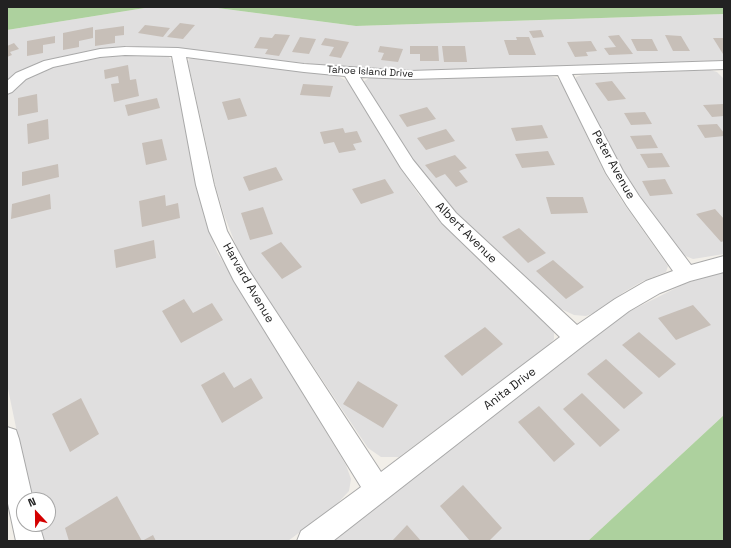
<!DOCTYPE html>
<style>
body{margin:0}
#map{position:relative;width:731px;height:548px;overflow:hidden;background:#f2efe9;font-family:"Space Grotesk",sans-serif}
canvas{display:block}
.frame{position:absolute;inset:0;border:8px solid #222;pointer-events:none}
.north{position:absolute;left:16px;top:492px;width:40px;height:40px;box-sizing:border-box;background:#fff;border:1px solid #a7a7a7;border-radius:50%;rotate:338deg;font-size:11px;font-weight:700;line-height:16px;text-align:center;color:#222}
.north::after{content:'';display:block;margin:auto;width:14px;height:18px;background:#d40000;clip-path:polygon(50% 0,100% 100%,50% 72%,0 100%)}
</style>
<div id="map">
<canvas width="731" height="548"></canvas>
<div class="frame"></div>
<div class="north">N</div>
</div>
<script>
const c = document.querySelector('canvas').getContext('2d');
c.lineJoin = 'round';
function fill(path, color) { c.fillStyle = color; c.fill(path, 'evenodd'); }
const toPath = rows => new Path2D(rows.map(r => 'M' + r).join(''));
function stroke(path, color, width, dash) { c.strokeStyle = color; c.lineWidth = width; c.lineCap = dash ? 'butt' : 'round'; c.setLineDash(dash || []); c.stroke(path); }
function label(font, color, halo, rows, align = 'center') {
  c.font = font + ' "Space Grotesk",sans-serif'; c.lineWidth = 4; c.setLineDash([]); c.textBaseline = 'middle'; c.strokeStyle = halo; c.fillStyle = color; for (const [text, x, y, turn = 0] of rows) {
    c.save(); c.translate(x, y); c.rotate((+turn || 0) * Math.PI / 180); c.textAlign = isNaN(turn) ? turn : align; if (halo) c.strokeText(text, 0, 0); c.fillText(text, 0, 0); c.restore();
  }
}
fill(toPath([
 [151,7,210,7,356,26,724,14,724,61,454,70,368,70,165,48,99,51,7,83,7,30],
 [124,54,160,55,169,57,172,61,199,195,205,220,217,252,346,465,351,479,349,491,335,506,288,541,44,541,38,524,48,524,48,500,31,500,7,384,7,95,15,85,31,74,48,68,95,56],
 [194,58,336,75,349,82,400,167,419,195,446,225,552,327,554,333,554,339,548,346,399,457,381,457,368,448,250,272,237,248,224,215,216,188,188,62,189,59],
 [710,70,717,72,724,79,724,254,693,259,683,255,637,195,622,170,576,81,576,77,582,75],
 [546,75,557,78,562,84,604,172,622,201,668,266,666,272,643,281,624,292,599,311,586,316,574,315,559,308,474,231,443,200,422,175,365,87,363,82,369,78],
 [724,271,724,415,588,541,333,541,577,348,630,311,684,284]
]), '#e0dfdf');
fill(toPath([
 [7,7,151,7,7,30],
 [210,7,724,7,724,14,356,26],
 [724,415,724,541,588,541]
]), '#add19e');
fill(toPath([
 [180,23,195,25,183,39,167,37],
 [145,25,170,28,163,37,138,33],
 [124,26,124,35,115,36,115,43,95,46,95,30],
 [93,27,93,38,79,41,79,47,63,50,63,33],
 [541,30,544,37,533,38,529,31],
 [275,34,290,35,279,56,265,54,268,49,254,48,260,37,272,38],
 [619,35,633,54,609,55,604,48,616,47,608,36],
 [665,35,681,36,690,51,673,51],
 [55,36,55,43,43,45,43,53,27,56,27,41],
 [300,37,316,39,309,54,292,52],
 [516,37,529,37,536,55,509,55,504,40,517,40],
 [325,38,349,42,341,58,329,56,334,47,321,45],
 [713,38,724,38,724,54,723,54],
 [631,39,652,39,658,51,637,51],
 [591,41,597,51,586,52,588,56,575,57,567,42],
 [14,43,19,49,10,52,12,55,7,57,7,46],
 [380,46,403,49,398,62,381,60,384,53,378,52],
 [410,46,438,46,439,61,420,61,420,54,410,54],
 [442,46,465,46,467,62,444,62],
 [128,65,130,80,136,79,139,96,114,102,111,84,119,83,118,76,105,79,104,70],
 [612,81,626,99,608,101,595,83],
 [303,84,333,86,330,97,300,95],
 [37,94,38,112,18,116,18,98],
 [157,98,160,108,128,116,125,105],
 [240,98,247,116,228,120,222,102],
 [723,104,724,116,712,117,703,105],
 [427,107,436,119,407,127,399,115],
 [645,112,652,124,631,125,624,113],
 [48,119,49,139,28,144,27,124],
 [717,124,724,133,724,136,705,138,697,125],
 [542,125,548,138,516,141,511,128],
 [343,128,345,133,357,131,362,142,353,144,356,150,339,153,334,142,324,144,320,132],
 [446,129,455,141,426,150,417,138],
 [651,135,658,148,637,149,630,136],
 [162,139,167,160,146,165,142,143],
 [548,151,555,165,522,168,515,154],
 [662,153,670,167,648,168,640,154],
 [455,155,467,168,459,171,468,182,456,187,445,174,436,178,425,165],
 [58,164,59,177,22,186,22,172],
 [276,167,283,180,249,191,243,177],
 [385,179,394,193,361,204,352,189],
 [665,179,673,194,650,196,642,181],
 [50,194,51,209,11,219,12,204],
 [165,195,166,206,178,203,180,218,142,227,139,201],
 [546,197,583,197,588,213,551,214],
 [263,207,273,234,250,240,241,213],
 [715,209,724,219,724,241,721,242,696,214],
 [519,228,546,253,528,263,502,237],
 [154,240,156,258,116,268,114,250],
 [281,242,302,267,282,279,261,253],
 [553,260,584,287,566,299,536,271],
 [184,299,193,313,212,303,223,320,181,343,162,311],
 [693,305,711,325,676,340,658,318],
 [485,327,503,344,462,376,444,356],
 [639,332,676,364,659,378,622,345],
 [606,359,643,393,624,409,587,374],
 [224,372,234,388,251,378,263,398,222,423,201,385],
 [358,381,398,405,383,428,343,404],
 [582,393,620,430,600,447,563,409],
 [81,398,99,434,70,452,52,414],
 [539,406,575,444,554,462,518,422],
 [463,485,502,528,489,541,470,541,440,506],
 [117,496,142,541,69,541,65,528],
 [407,525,421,541,392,541],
 [153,535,156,541,142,541]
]), '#c7bfb8');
const minor = toPath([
 [125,47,178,48,304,64,410,71,724,61,724,69,572,74,623,171,639,196,691,265,724,256,724,272,690,281,660,293,629,311,584,345,333,541,297,541,301,531,361,487,234,281,209,231,196,185,172,56,125,55,100,57,53,67,26,79,12,92,7,94,7,81,16,73,44,61,100,49,125,47],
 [186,57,304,72,345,76,401,168,442,223,560,337,381,472,248,269,227,231,214,185,186,57],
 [558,75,606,173,627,206,673,271,646,281,615,299,577,325,456,213,413,160,360,77,410,79,558,75],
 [7,427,16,430,19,439,33,500,24,500,24,524,39,524,44,541,16,541,7,499,7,427]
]);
stroke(minor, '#a9a9a9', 2);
fill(minor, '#fff');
label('10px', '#222', '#fff', [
 ["Tahoe Island Drive",370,72,3]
]);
label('12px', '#222', '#fff', [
 ["Peter Avenue",613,165,61],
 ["Albert Avenue",466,233,45],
 ["Harvard Avenue",248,283,60],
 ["Anita Drive",510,389,-37]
]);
</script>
